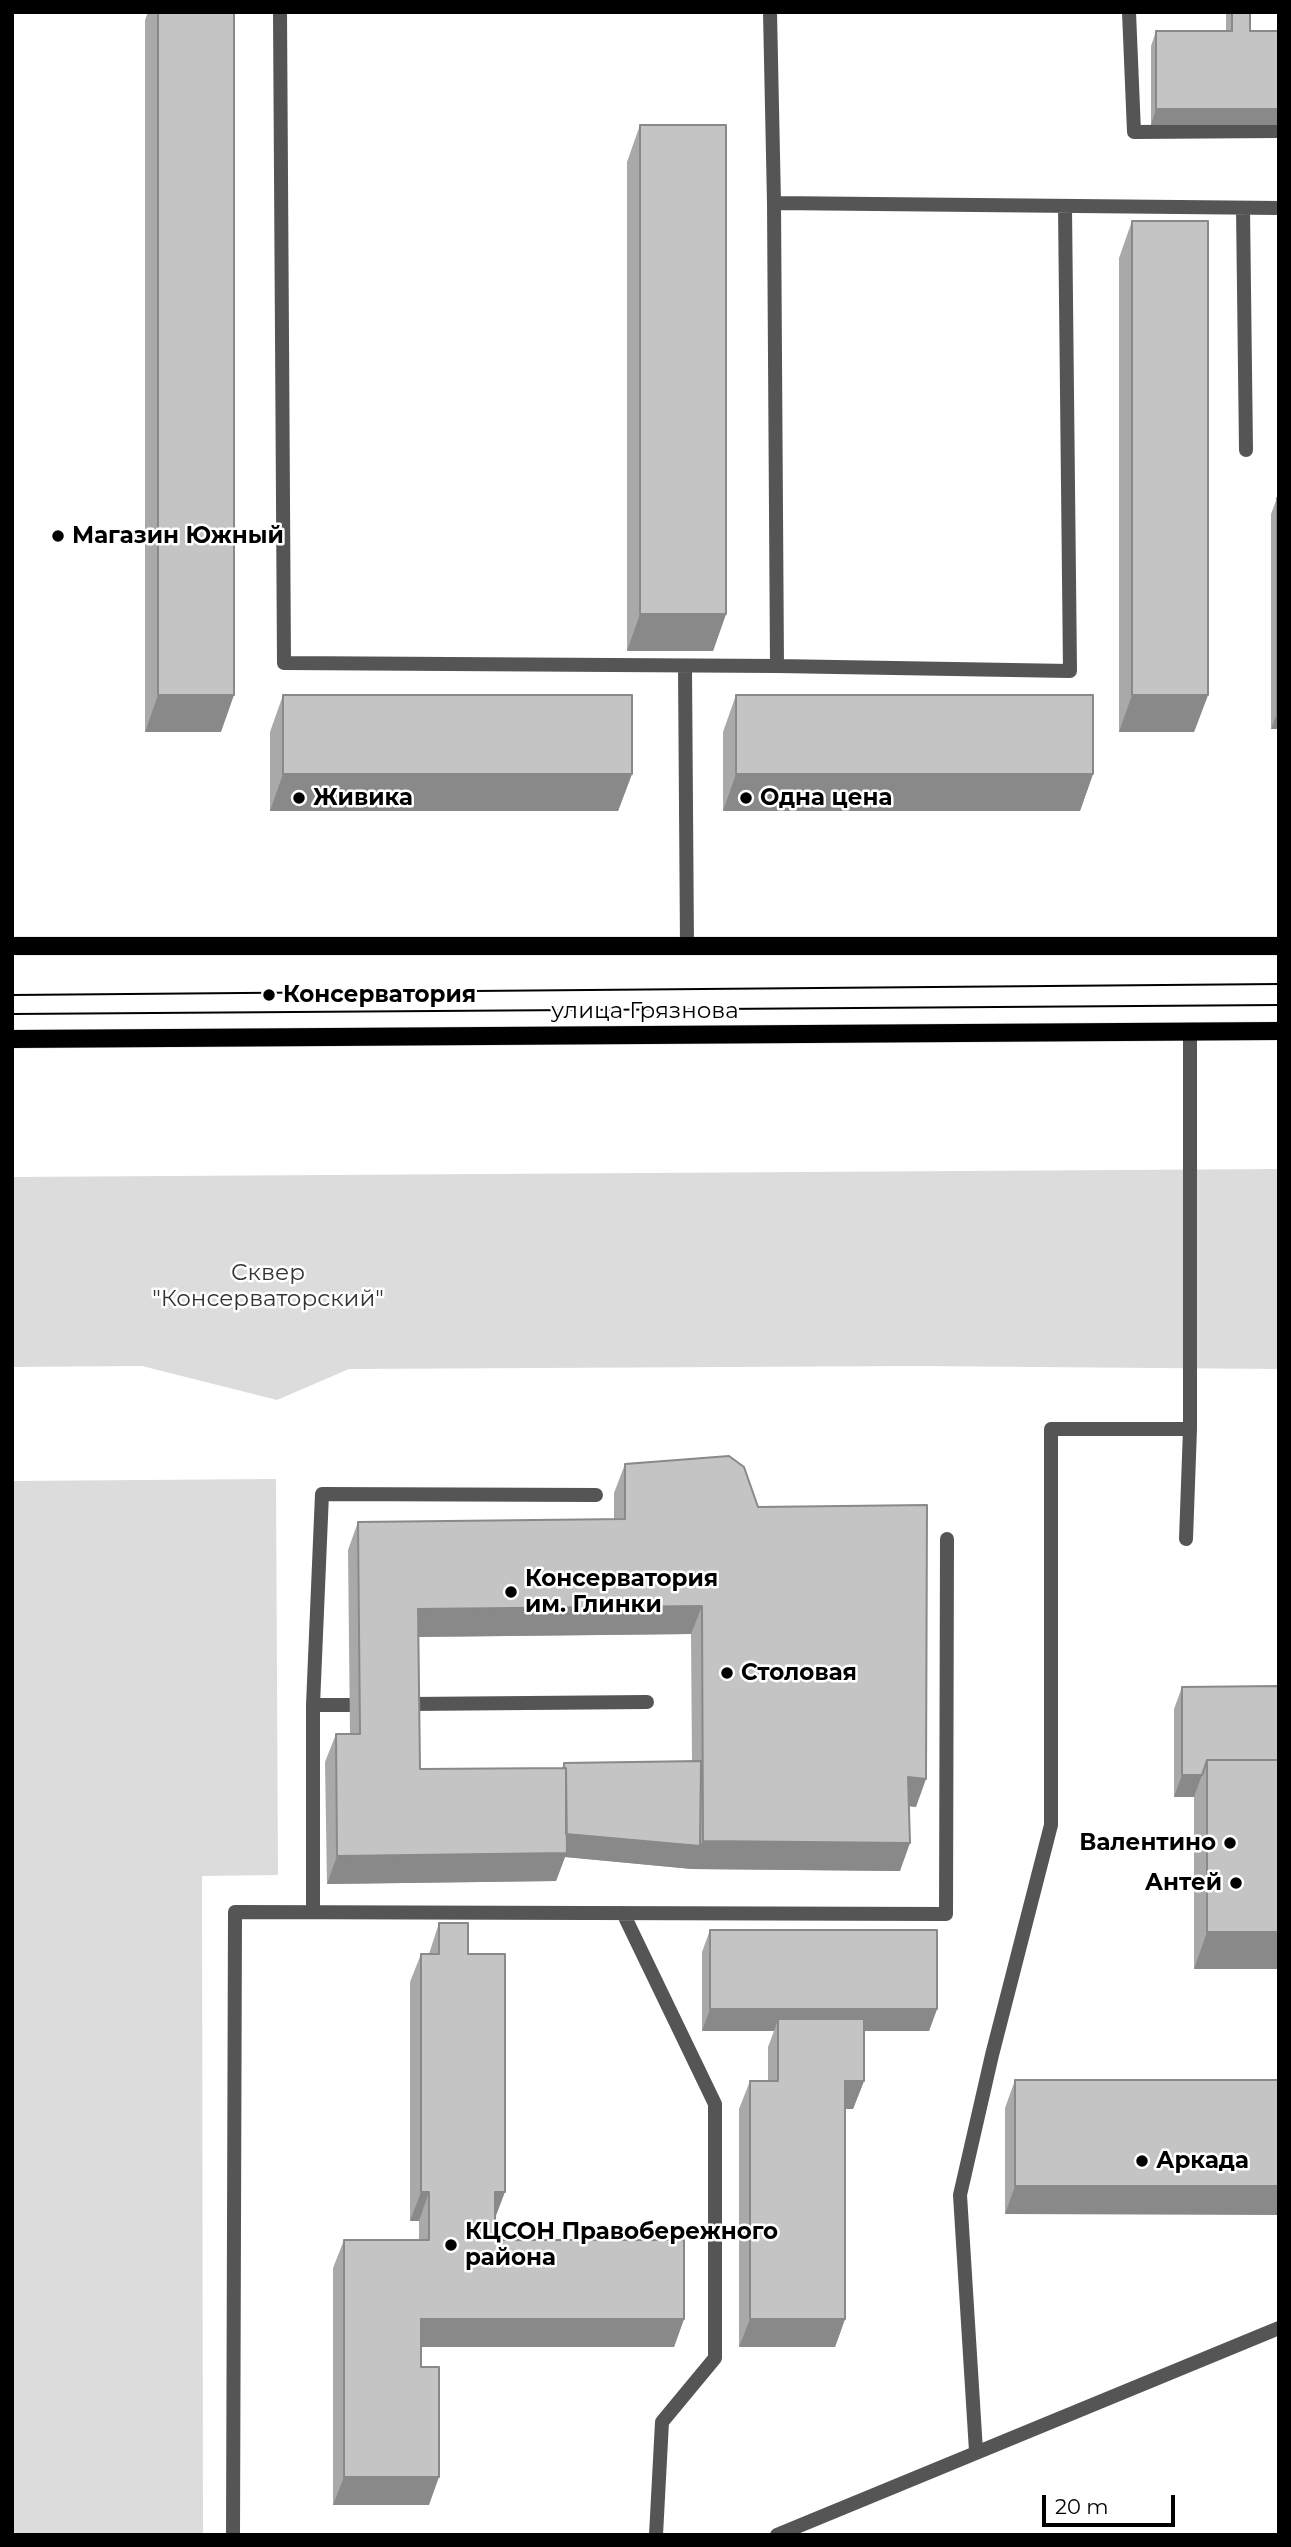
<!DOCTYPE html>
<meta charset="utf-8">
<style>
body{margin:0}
#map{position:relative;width:1291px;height:2547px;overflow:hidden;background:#fff;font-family:Montserrat,sans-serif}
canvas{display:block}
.frame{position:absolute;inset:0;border:14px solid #000;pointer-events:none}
.scale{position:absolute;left:1042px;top:2495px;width:133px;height:32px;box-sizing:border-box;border:4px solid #000;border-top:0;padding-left:9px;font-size:21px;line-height:24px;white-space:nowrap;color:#000;-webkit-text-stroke:5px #fff;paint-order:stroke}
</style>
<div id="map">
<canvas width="1291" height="2547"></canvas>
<div class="frame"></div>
<div class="scale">20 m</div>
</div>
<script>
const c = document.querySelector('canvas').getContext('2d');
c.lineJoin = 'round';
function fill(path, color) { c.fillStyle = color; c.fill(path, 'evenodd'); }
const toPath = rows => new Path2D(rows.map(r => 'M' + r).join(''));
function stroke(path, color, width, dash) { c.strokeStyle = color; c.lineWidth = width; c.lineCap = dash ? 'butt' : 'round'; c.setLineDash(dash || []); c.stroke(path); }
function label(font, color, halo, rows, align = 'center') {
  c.font = font + ' Montserrat,sans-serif'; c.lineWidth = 5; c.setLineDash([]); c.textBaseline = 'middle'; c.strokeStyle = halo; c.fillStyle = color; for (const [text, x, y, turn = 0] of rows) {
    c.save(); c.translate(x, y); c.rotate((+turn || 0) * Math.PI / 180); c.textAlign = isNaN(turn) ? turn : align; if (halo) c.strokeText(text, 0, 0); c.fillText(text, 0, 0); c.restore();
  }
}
fill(toPath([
 [1279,1169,1279,1369,916,1366,349,1369,277,1400,142,1366,12,1367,12,1177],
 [276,1479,278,1875,202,1876,203,2535,12,2535,12,1481]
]), '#dcdcdc');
const primary = toPath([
 [12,946,1279,946],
 [12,1039,1279,1031]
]);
stroke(primary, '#dbdbdb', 19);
stroke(toPath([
 [280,12,284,663,777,666,774,203,1279,208],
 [770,12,774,203],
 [1129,12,1134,132,1279,131],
 [1243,208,1246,450],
 [777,666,1070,671,1065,207],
 [685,667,687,946],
 [1186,1539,1190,1429],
 [409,1704,647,1702],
 [313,1705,350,1705],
 [313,1912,313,1705,322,1494,596,1495],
 [623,1913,715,2104,715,2358,662,2422,656,2535],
 [976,2451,960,2195,992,2055,1051,1825,1051,1429,1190,1429,1190,1032],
 [233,2535,235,1912,946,1914,947,1539]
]), '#555', 14);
stroke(toPath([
 [777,2535,1279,2328]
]), '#555', 14);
stroke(primary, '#000', 18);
stroke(toPath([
 [12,995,1279,984],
 [12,1014,1279,1005]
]), '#000', 2);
fill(toPath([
 [148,12,234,12,221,732,145,732,145,20],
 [1226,12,1250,12,1250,31,1279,125,1151,125,1151,46,1156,31,1226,31],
 [640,125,726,614,713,651,627,651,627,162],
 [1132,221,1208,695,1194,732,1119,732,1119,258],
 [1277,498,1279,729,1271,729,1271,514],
 [283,695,632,774,618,811,270,811,270,732],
 [736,695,1093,774,1080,811,723,811,723,732],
 [625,1464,758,1507,916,1807,909,1806,900,1871,692,1869,565,1857,556,1881,327,1884,325,1762,336,1734,350,1734,348,1550,358,1522,614,1519,614,1493],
 [691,1634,692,1761,564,1763,562,1768,420,1769,419,1637],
 [1182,1687,1279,1969,1194,1969,1194,1797,1174,1797,1174,1709],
 [439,1923,468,1954,495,2220,495,2240,684,2319,674,2347,421,2347,421,2367,429,2505,333,2505,333,2268,344,2240,419,2240,419,2221,410,2221,410,1982,421,1954,429,1954],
 [710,1930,937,2009,929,2031,864,2031,864,2081,853,2109,845,2109,845,2319,835,2347,739,2347,739,2109,750,2081,768,2081,768,2047,774,2031,702,2031,702,1952],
 [1015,2080,1279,2080,1005,2214,1005,2108]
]), '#a9a9a9');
fill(toPath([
 [1156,109,1279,109,1279,125,1151,125],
 [640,614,726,614,713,651,627,651],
 [158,695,234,695,221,732,145,732],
 [1132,695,1208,695,1194,732,1119,732],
 [1277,713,1279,713,1279,729,1271,729],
 [283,774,632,774,618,811,270,811],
 [736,774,1093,774,1080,811,723,811],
 [702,1606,691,1634,408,1637,418,1609],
 [1182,1775,1202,1775,1194,1797,1174,1797],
 [908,1777,926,1779,916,1807,897,1805],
 [564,1834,700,1846,703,1841,910,1843,900,1871,692,1869,565,1857,556,1881,327,1884,337,1856],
 [1207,1932,1279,1932,1279,1969,1194,1969],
 [710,2009,937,2009,929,2031,778,2031,778,2019,774,2031,702,2031],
 [845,2081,864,2081,853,2109,835,2109],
 [1015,2186,1279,2186,1279,2215,1005,2214],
 [421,2192,429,2192,419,2221,410,2221],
 [495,2192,505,2192,494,2221],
 [421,2319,684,2319,674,2347,410,2347],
 [750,2319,845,2319,835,2347,739,2347],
 [344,2477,439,2477,429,2505,333,2505]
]), '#898989');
const building = toPath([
 [158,12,234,12,234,695,158,695,158,12],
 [1232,12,1250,12,1250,31,1279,31,1279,109,1156,109,1156,31,1232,31,1232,12],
 [640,125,726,125,726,614,640,614,640,125],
 [1132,221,1208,221,1208,695,1132,695,1132,221],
 [1277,498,1279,498,1279,713,1277,713,1277,498],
 [283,695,632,695,632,774,283,774,283,695],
 [736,695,1093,695,1093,774,736,774,736,695],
 [729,1456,744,1467,758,1507,927,1505,926,1779,908,1777,910,1843,703,1841,702,1606,418,1609,420,1769,566,1768,567,1853,337,1856,336,1734,360,1734,358,1522,625,1519,625,1464,729,1456],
 [1279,1686,1279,1760,1207,1760,1202,1775,1182,1775,1182,1687,1279,1686],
 [1207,1760,1279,1760,1279,1932,1207,1932,1207,1760],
 [701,1761,700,1846,566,1834,566,1768,564,1768,564,1763,701,1761],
 [439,1923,468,1923,468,1954,505,1954,505,2192,495,2192,495,2240,684,2240,684,2319,421,2319,421,2367,439,2367,439,2477,344,2477,344,2240,429,2240,429,2192,421,2192,421,1954,439,1954,439,1923],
 [710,1930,937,1930,937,2009,710,2009,710,1930],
 [778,2019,864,2019,864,2081,845,2081,845,2319,750,2319,750,2081,778,2081,778,2019],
 [1015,2080,1279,2080,1279,2186,1015,2186,1015,2080]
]);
fill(building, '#c4c4c4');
stroke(building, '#898989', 2);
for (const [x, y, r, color] of [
 [58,536,7,"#000"],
 [299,798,7,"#000"],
 [746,798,7,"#000"],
 [269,995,7,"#000"],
 [511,1592,7,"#000"],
 [727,1673,7,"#000"],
 [1230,1843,7,"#000"],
 [1236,1883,7,"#000"],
 [1142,2161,7,"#000"],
 [451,2245,7,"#000"]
]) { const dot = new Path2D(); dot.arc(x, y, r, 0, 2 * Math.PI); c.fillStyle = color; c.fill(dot); stroke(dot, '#fff', 2.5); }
label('bold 23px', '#000', '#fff', [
 ["Магазин Южный",72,536],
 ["Живика",313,798],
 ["Одна цена",760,798],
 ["Консерватория",283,995],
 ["Консерватория",525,1579],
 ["им. Глинки",525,1605],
 ["Столовая",741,1673],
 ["Валентино",1216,1843,"right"],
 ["Антей",1222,1883,"right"],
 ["Аркада",1156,2161],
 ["КЦСОН Правобережного",465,2232],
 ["района",465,2258]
], 'left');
label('23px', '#000', '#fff', [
 ["улица Грязнова",645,1011]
]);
label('23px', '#333', '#fff', [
 ["Сквер",268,1273],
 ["\"Консерваторский\"",268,1299]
]);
</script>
